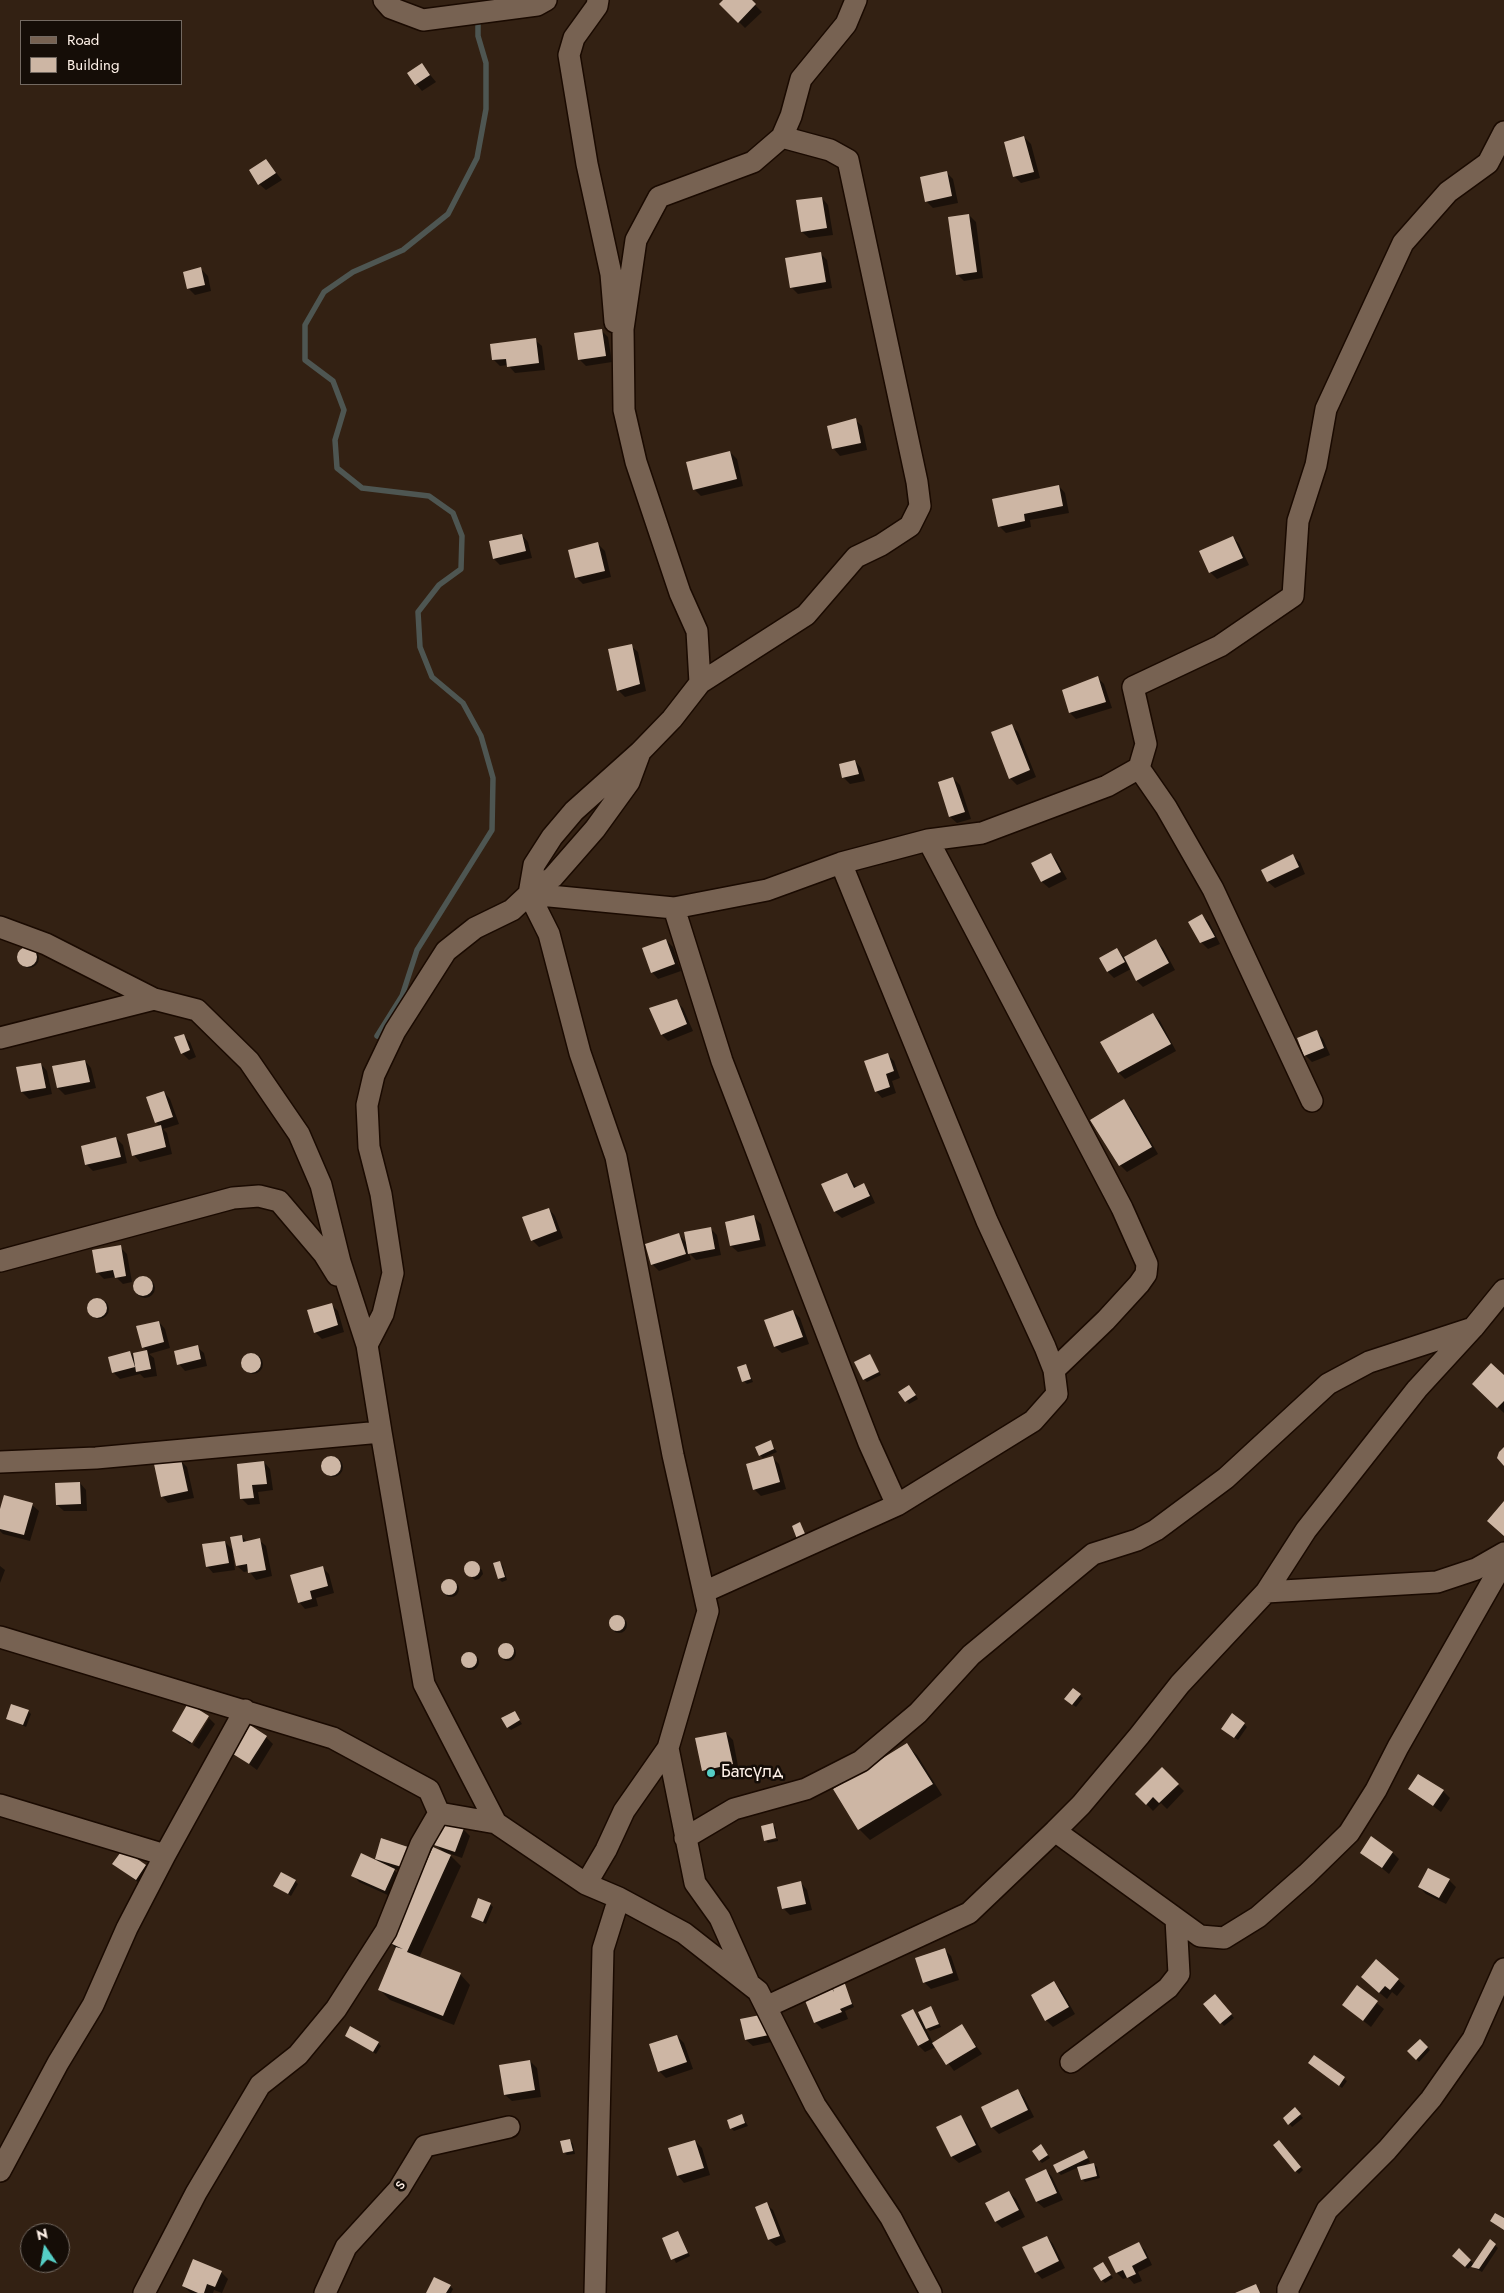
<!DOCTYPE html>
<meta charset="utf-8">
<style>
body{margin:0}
#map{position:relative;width:1504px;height:2293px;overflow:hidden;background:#332113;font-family:Jost,sans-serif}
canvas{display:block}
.legend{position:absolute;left:20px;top:20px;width:162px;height:65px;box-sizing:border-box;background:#150d07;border:1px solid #736961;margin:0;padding:6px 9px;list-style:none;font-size:15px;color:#fff2e9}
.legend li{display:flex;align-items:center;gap:10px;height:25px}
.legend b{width:25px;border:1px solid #736961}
.north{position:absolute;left:20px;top:2223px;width:50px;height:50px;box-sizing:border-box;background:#150d07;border:1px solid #736961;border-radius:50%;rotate:348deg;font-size:14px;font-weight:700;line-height:20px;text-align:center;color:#fff2e9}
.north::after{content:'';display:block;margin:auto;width:18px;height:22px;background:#55cec5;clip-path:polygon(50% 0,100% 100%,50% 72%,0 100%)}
</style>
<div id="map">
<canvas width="1504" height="2293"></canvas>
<ul class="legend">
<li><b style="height:6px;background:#776252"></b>Road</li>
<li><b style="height:14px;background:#cdb6a4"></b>Building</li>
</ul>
<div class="north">N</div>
</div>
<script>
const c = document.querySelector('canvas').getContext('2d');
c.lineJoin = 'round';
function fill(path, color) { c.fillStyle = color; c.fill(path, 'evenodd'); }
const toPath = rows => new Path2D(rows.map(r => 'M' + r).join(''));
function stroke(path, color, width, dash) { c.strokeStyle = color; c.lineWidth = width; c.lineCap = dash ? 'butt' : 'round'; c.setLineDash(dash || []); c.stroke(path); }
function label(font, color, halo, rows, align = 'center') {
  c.font = font + ' Jost,sans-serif'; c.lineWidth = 5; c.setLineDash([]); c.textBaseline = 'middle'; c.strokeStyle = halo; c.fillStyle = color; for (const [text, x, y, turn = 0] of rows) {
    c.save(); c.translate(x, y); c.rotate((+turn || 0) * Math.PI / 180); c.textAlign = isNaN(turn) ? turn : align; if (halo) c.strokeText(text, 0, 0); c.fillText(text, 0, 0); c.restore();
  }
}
fill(toPath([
 [725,0,750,0,762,12,745,28,721,4],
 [422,65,436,82,422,91,416,84],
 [1024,137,1031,144,1040,178,1021,183,1014,176],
 [266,160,282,180,266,190,259,184],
 [947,173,953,179,958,203,933,208,926,201],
 [822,198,828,205,833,235,809,238,802,232],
 [969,215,976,222,983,278,964,281,957,274],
 [820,253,827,260,832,288,798,294,791,287],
 [201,269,208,276,211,291,195,295,188,288],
 [601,330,608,337,612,362,586,366,580,360],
 [535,340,542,346,545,370,515,373,508,365,500,366,493,359],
 [855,420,862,426,867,450,840,456,834,449,829,427],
 [730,452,737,459,743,486,701,496,694,489],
 [1059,486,1065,493,1069,513,1030,520,1031,527,1006,533,999,526],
 [522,535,528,542,532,558,500,565,494,559],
 [1233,537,1239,544,1249,565,1217,579,1210,572],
 [598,544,605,551,611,577,583,584,576,577],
 [631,646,638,652,646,691,625,697,618,690],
 [1097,677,1104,684,1112,708,1076,719,1070,713],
 [1011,725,1018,732,1036,777,1017,785,1010,778],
 [855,761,861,768,865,781,850,784,843,777],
 [953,778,960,785,971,819,957,823,950,817,939,783],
 [1051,854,1057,861,1067,879,1049,888,1042,882,1033,863],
 [1293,856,1300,862,1305,874,1275,888,1268,882,1262,870],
 [1202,916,1209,922,1220,944,1208,949,1201,942],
 [666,940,673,947,681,971,658,979,652,972],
 [1156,941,1163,948,1175,970,1143,987,1137,981,1131,969,1114,978,1108,972,1117,950,1125,958],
 '19 958a10 10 0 1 1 20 0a10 10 0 1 1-20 0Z',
 [676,1001,683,1008,693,1031,668,1041,662,1035],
 [1153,1014,1160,1021,1176,1051,1125,1079,1119,1073,1102,1042],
 [1317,1032,1323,1039,1330,1055,1312,1062,1305,1055],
 [183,1035,190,1042,196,1057,189,1060,182,1053],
 [887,1054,894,1061,900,1078,892,1081,896,1093,882,1098,876,1091],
 [85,1061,91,1068,96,1088,65,1095,58,1088,54,1067],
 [41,1064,47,1071,52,1094,29,1099,22,1092,18,1068],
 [164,1092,170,1099,179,1124,163,1129,167,1133,172,1154,140,1162,134,1155,160,1127,156,1122],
 [1124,1101,1131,1108,1158,1154,1127,1172,1120,1165],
 [116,1138,123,1145,127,1163,93,1171,87,1165,82,1147],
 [847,1174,857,1188,863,1185,870,1192,875,1203,842,1218,835,1212],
 [549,1209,555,1216,563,1238,539,1247,532,1240],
 [754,1217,761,1224,766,1246,738,1252,731,1246],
 [710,1228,717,1235,721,1255,696,1260,689,1253,691,1260,659,1271,652,1264,679,1235,687,1243],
 [120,1247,127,1254,132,1282,123,1284,116,1277,104,1279,97,1272],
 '135 1288a10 10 0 1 1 20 0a10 10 0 1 1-20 0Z',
 '89 1309a10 10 0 1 1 20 0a10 10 0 1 1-20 0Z',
 [331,1304,338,1311,344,1332,322,1339,315,1332],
 [793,1311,800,1318,809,1344,782,1353,775,1347],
 [159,1322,165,1329,170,1348,149,1354,154,1358,157,1376,144,1378,140,1374,120,1379,114,1373,109,1358,130,1352,134,1357,134,1354,147,1351,143,1347],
 [197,1347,204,1353,207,1366,185,1371,179,1364],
 '243 1364a10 10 0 1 1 20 0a10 10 0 1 1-20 0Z',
 [870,1356,881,1375,867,1382,864,1379],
 [746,1366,753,1382,747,1384,744,1381],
 [1504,1377,1504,1413,1473,1384],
 [912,1389,918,1399,909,1404,900,1392],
 [770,1442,777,1452,763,1458,760,1455],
 '323 1467a10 10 0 1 1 20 0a10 10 0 1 1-20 0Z',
 [773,1458,779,1464,786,1489,761,1496,754,1489],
 [180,1460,187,1467,194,1498,168,1503,162,1496],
 [264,1462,270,1469,273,1490,258,1492,260,1504,248,1505,242,1499],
 [80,1483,86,1490,87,1511,64,1511,57,1505],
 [32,1505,39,1511,30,1541,3,1534,0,1531,0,1514],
 [242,1536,247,1542,259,1540,266,1546,272,1576,256,1580,249,1571,244,1572,237,1566,235,1555,233,1555,235,1570,213,1573,207,1566,225,1542,234,1551],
 [468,1563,473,1563,482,1570,483,1574,479,1579,475,1580,466,1572],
 [500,1563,503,1566,507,1580,502,1582,499,1579,495,1564],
 [0,1566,5,1570,0,1583],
 [323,1568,329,1574,334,1593,316,1598,318,1606,305,1609,299,1602],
 '443 1589a8 8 0 1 1 16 0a8 8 0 1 1-16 0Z',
 '611 1625a8 8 0 1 1 16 0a8 8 0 1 1-16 0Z',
 '500 1653a8 8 0 1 1 16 0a8 8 0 1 1-16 0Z',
 '463 1662a8 8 0 1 1 16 0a8 8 0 1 1-16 0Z',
 [1073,1689,1083,1698,1076,1707,1069,1702],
 [28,1711,31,1714,26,1727,7,1718],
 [514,1712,522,1724,511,1730,508,1727],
 [207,1717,190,1744,173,1730],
 [209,1718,215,1724,199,1749,193,1745],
 [1244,1724,1247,1727,1238,1740,1225,1731],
 [726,1733,733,1740,739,1771,710,1777,703,1770],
 [266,1737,273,1744,257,1770,234,1753],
 [907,1745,917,1755,942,1795,870,1840,859,1829],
 [1162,1769,1184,1791,1167,1809,1161,1803,1153,1811,1137,1794],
 [1410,1789,1443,1791,1450,1798,1441,1812],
 [772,1824,775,1827,777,1837,765,1839],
 [463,1829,470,1836,462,1858,448,1853,461,1866,419,1958,460,1974,470,1985,454,2025,390,2000,380,1990,396,1949,391,1943,444,1852,436,1845],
 [778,1839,778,1841,768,1843,766,1841],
 [1362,1852,1393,1853,1399,1859,1389,1874],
 [417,1856,411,1874,393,1869,401,1877,392,1897,359,1882,353,1875,381,1864,376,1859],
 [114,1864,145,1866,152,1873,143,1886],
 [1449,1880,1456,1887,1446,1904,1426,1894,1419,1887],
 [295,1881,298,1884,291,1896,275,1886],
 [801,1883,807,1890,812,1910,790,1915,783,1908],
 [490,1904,493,1907,486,1924,472,1917],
 [944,1949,951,1956,959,1980,931,1989,925,1983,916,1959],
 [1376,1961,1405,1986,1397,1996,1392,1992,1387,1999,1369,1984],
 [843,1983,854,2007,845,2011,848,2019,822,2029,815,2022,831,1988,836,1993],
 [1054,1983,1061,1990,1075,2014,1053,2027,1046,2020],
 [1357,1987,1384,2009,1371,2027,1351,2011],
 [1218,1998,1234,2018,1224,2026,1205,2004],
 [931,2008,941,2027,930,2031,925,2027,933,2043,962,2026,982,2054,954,2071,936,2047,925,2052,919,2046,913,2011,923,2022],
 [765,2015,776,2041,753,2046,746,2040],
 [346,2036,378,2043,381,2046,376,2054],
 [677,2036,684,2043,693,2069,666,2078,659,2071],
 [1420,2040,1430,2050,1419,2062,1409,2051],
 [1315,2056,1347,2081,1342,2088,1313,2066],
 [530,2061,537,2068,541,2097,512,2101,505,2095],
 [1018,2091,1024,2097,1034,2117,999,2134,992,2127],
 [1295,2109,1303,2118,1292,2127,1285,2118],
 [742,2116,748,2126,734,2131,731,2128],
 [961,2117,967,2124,982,2152,959,2163,952,2157,938,2128],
 [570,2141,573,2144,575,2154,567,2155,564,2152],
 [695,2141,702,2148,710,2175,684,2183,678,2176],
 [1282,2145,1303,2170,1299,2174,1296,2171],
 [1041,2146,1050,2158,1042,2163,1039,2160],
 [1084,2151,1090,2162,1082,2167,1094,2164,1097,2167,1100,2178,1085,2182,1082,2179,1079,2167,1061,2175,1058,2172],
 [1046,2170,1052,2177,1063,2200,1044,2208,1037,2202,1027,2179],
 [1009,2192,1016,2199,1025,2217,1002,2228,996,2222],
 [766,2204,773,2210,786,2242,776,2246,769,2240],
 [678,2232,690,2256,676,2263,664,2238],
 [1047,2237,1053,2244,1065,2268,1042,2279,1036,2272],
 [1490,2241,1498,2248,1482,2272,1471,2266,1468,2269,1453,2256,1459,2250,1474,2264],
 [1138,2243,1145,2250,1152,2265,1138,2272,1142,2281,1134,2284,1128,2277,1123,2279,1117,2273],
 [1103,2264,1113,2278,1105,2283,1102,2280],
 [221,2272,228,2279,222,2293,214,2290,213,2293,191,2293,183,2286],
 [450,2286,453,2289,451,2293,427,2293]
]), '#0007');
stroke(toPath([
 [377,1036,402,996,417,950,492,830,493,778,481,736,463,703,432,677,420,647,418,612,439,585,461,569,462,536,453,513,429,496,362,488,337,468,335,440,344,410,333,381,305,360,305,325,324,292,353,272,403,250,448,214,477,158,486,109,486,63,478,36,478,17]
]), '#4e5652', 5.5);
fill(toPath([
 [723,0,752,0,756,4,738,23,719,4],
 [422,63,430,75,415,85,407,73],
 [1024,136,1034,172,1013,177,1004,142],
 [266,159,276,173,258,185,249,170],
 [947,171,952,196,925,202,920,177],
 [822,197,827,228,801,232,796,200],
 [969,214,977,272,956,275,948,217],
 [821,252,826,282,790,288,785,258],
 [201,267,205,285,187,289,183,272],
 [602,329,606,356,578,360,574,333],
 [536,338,539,363,507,367,506,359,492,360,490,344],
 [856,418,861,443,832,449,827,426],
 [730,451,737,479,693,490,686,462],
 [1059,485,1063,506,1024,514,1025,521,998,527,992,499],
 [522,534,526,551,493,559,489,541],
 [1233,536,1243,558,1209,573,1199,551],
 [598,542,605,571,575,578,568,550],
 [632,644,640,684,617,691,608,649],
 [1098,676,1106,702,1069,713,1062,690],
 [1012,724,1030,770,1009,779,991,732],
 [855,760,859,774,842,778,839,764],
 [953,777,965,812,949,817,938,782],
 [1051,853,1061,872,1041,882,1031,863],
 [1293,854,1299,867,1267,882,1261,870],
 [1202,914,1215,937,1200,943,1188,922],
 [666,939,675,964,651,973,642,948],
 [1156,939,1169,963,1136,981,1124,957],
 '17 957a10 10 0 1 1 20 0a10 10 0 1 1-20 0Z',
 [1117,948,1125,962,1107,972,1099,958],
 [677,999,687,1024,661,1035,649,1008],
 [1153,1013,1171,1044,1118,1073,1100,1042],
 [1317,1030,1324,1048,1304,1056,1297,1038],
 [184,1034,190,1050,181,1054,174,1037],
 [888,1053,894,1071,886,1074,890,1087,875,1092,864,1061],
 [85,1060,90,1082,57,1088,52,1066],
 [41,1063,46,1088,21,1092,16,1067],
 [164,1091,173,1117,155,1123,146,1097],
 [1124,1099,1152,1147,1119,1166,1090,1120],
 [161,1125,166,1147,132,1156,127,1134],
 [116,1137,121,1157,85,1165,81,1146],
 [847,1173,854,1188,864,1183,870,1196,834,1212,821,1184],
 [549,1208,557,1231,531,1241,522,1217],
 [754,1215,760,1240,730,1246,725,1222],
 [711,1227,715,1249,688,1254,684,1232],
 [679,1233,686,1254,651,1265,645,1244],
 [121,1245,126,1276,115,1278,113,1270,96,1273,92,1250],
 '133 1286a10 10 0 1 1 20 0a10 10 0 1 1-20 0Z',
 '87 1308a10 10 0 1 1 20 0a10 10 0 1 1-20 0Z',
 [332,1303,338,1325,314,1333,307,1310],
 [793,1310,803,1337,774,1347,764,1320],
 [159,1321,164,1342,142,1348,136,1326],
 [198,1345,201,1359,177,1365,174,1351],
 [147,1350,151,1369,136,1372,133,1353],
 [130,1351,135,1367,112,1373,108,1357],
 '241 1363a10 10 0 1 1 20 0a10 10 0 1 1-20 0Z',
 [870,1354,879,1372,863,1380,854,1362],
 [1491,1363,1504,1375,1504,1401,1497,1408,1472,1384],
 [746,1364,751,1379,742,1382,737,1367],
 [909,1385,916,1395,905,1402,898,1392],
 [771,1440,774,1449,759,1456,755,1447],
 [1504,1447,1504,1466,1497,1458,1499,1452],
 '321 1466a10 10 0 1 1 20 0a10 10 0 1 1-20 0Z',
 [773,1456,780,1482,753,1490,746,1464],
 [181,1459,188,1491,161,1497,154,1464],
 [264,1461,267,1484,252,1485,254,1498,240,1499,237,1464],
 [80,1482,81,1504,56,1505,55,1483],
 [4,1495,33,1503,24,1535,0,1529,0,1509],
 [1504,1501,1504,1536,1487,1521],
 [800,1522,806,1536,797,1539,792,1526],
 [242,1535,243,1542,260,1538,266,1570,248,1573,247,1564,236,1566,230,1537],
 [225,1541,229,1563,206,1567,202,1544],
 [500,1561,505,1577,498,1579,493,1563],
 '464 1569a8 8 0 1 1 16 0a8 8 0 1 1-16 0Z',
 [323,1566,328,1586,310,1591,312,1599,298,1603,290,1575],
 '441 1587a8 8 0 1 1 16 0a8 8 0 1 1-16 0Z',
 '609 1623a8 8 0 1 1 16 0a8 8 0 1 1-16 0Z',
 '498 1651a8 8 0 1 1 16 0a8 8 0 1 1-16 0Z',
 '461 1660a8 8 0 1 1 16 0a8 8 0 1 1-16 0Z',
 [1073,1688,1081,1694,1072,1705,1064,1699],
 [188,1703,209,1716,192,1743,172,1731],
 [11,1704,29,1710,23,1725,6,1719],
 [515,1711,520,1720,507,1728,501,1718],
 [1232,1713,1245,1723,1234,1738,1221,1729],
 [250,1725,267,1736,249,1764,233,1754],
 [726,1732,733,1764,702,1771,695,1738],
 [907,1743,933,1784,858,1830,833,1789],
 [1162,1767,1179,1784,1159,1803,1153,1797,1146,1805,1135,1794],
 [1418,1774,1444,1790,1433,1806,1408,1789],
 [444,1820,464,1828,455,1852,434,1845],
 [773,1823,776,1838,764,1841,761,1826],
 [1371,1836,1393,1852,1382,1868,1360,1853],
 [381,1838,411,1848,405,1868,375,1859],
 [433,1847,451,1855,407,1952,461,1973,443,2016,378,1990,396,1947,403,1949,390,1943],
 [123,1849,146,1865,136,1880,112,1864],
 [361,1853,395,1869,385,1891,351,1876],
 [1428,1868,1450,1879,1439,1898,1418,1887],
 [281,1872,296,1880,288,1894,273,1886],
 [801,1881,806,1904,782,1909,777,1887],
 [478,1898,491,1903,483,1922,471,1917],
 [945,1948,953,1973,923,1983,915,1958],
 [1376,1959,1399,1979,1390,1990,1385,1986,1379,1993,1361,1977],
 [844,1981,852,2004,840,2009,842,2012,814,2023,804,1998,831,1987,834,1992,832,1986],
 [1054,1981,1069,2007,1045,2021,1031,1995],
 [1357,1985,1378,2001,1363,2021,1342,2005],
 [1215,1994,1232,2014,1220,2024,1203,2004],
 [931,2006,939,2024,926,2029,918,2012],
 [913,2009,929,2040,918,2046,901,2015],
 [765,2014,769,2035,745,2040,740,2019],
 [962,2024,976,2047,946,2065,932,2043],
 [350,2026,379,2042,373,2052,345,2036],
 [677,2035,687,2062,658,2072,649,2044],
 [1420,2039,1428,2047,1416,2060,1407,2051],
 [1314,2055,1345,2077,1339,2086,1308,2063],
 [530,2060,535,2090,504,2095,499,2065],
 [1018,2089,1028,2110,991,2128,981,2107],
 [1295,2107,1301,2114,1288,2125,1283,2118],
 [742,2114,745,2123,730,2129,727,2120],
 [961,2115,976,2145,951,2157,936,2127],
 [570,2139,573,2151,563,2153,560,2141],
 [695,2140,704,2168,677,2176,668,2148],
 [1279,2140,1301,2167,1295,2172,1273,2145],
 [1041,2144,1048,2155,1039,2161,1032,2151],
 [1084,2150,1088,2158,1057,2173,1053,2165],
 [1094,2163,1097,2176,1081,2180,1077,2167],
 [1046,2169,1057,2193,1036,2202,1025,2179],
 [1009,2191,1019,2210,995,2222,985,2203],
 [767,2202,780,2236,768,2240,755,2207],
 [1495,2213,1504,2218,1504,2230,1490,2221],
 [678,2231,688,2253,671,2260,662,2238],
 [1047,2236,1059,2261,1035,2273,1022,2247],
 [1490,2239,1496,2244,1479,2269,1471,2267],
 [1139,2242,1147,2258,1132,2266,1136,2274,1127,2278,1123,2270,1116,2273,1108,2257],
 [1459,2248,1471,2260,1465,2267,1452,2256],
 [193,2259,222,2271,215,2287,207,2284,204,2293,198,2293,182,2286],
 [1103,2262,1111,2275,1101,2281,1093,2268],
 [434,2277,451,2285,446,2293,426,2293],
 [1256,2284,1260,2293,1235,2293]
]), '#cdb6a4');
const minor = toPath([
 [384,0,391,8,423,20,537,5,546,0],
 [598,0,597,6,574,38,569,55,587,164,611,274,615,322],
 [700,683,806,615,856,557,881,545,910,526,920,506,917,482,848,160,830,150,782,137],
 [1139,768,1166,807,1213,889,1312,1101],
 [928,840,1122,1208,1147,1264,1146,1274,1139,1284,1106,1320,1054,1370],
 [529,894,553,877,595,829,629,782,639,755],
 [674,908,722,1061,869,1443,897,1505],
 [0,927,46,944,154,999,197,1010,249,1061,299,1134,321,1185,340,1262,367,1345,381,1432],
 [0,1038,154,999],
 [0,1261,233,1198,259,1196,279,1201,324,1254,337,1275],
 [367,1345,383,1314,393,1273,381,1194,369,1147,367,1105,374,1075,395,1031,446,951,475,928,512,910,529,894,674,908,767,890,841,863,928,840,982,833,1107,786,1139,768,1146,744,1133,687,1220,646,1293,596,1298,521,1316,465,1326,409,1403,243,1448,192,1488,163,1504,132],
 [0,1462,96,1458,381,1432,424,1684,496,1823],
 [704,1592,897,1505,1033,1421,1057,1394,1054,1370,1045,1347,987,1221,841,863],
 [1266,1592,1437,1582,1476,1569,1504,1553],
 [0,1637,333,1738,429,1790,439,1813,496,1823,586,1884,619,1898,684,1933,758,1991,815,2105,891,2218,931,2293],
 [668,1748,695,1883,720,1918,748,1981],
 [0,1805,165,1855,245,1710],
 [1055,1831,1200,1936,1224,1938,1258,1917,1307,1874,1349,1833,1376,1790,1398,1747,1504,1561],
 [685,1838,734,1809,806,1789,861,1761,918,1713,971,1655,1093,1554,1137,1540,1156,1530,1226,1478,1328,1384,1369,1362,1470,1329],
 [586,1884,606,1850,624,1811,668,1748,708,1611,673,1455,616,1157,580,1053,549,934,529,894,534,865,552,837,574,811,640,752,672,719,700,683,697,631,680,593,636,462,624,410,623,329,636,240,659,197,753,162,782,137,791,116,801,79,846,24,856,0],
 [766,2007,969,1913,1055,1831,1081,1805,1139,1736,1180,1684,1266,1592,1306,1530,1417,1389,1473,1328,1504,1290],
 [1071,2062,1168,1988,1179,1974,1176,1919],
 [0,2171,58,2063,93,2005,127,1928,165,1855],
 [144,2293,196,2193,260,2085,298,2055,336,2009,386,1931,421,1844,439,1813],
 [325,2293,346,2247,399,2189,425,2146,509,2127],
 [595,2293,603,1949,619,1898],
 [1288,2293,1288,2289,1327,2210,1387,2150,1431,2099,1473,2039,1504,1969]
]);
stroke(minor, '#1a0a01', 24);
stroke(minor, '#776252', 21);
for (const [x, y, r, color] of [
 [711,1773,5,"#55cec5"]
]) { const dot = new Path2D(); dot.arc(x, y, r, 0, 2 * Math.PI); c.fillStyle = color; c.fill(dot); stroke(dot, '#150d07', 2); }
label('18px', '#fff2e9', '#150d07', [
 ["Батсүлд",721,1773]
], 'left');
label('18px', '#fff2e9', '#150d07', [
 ["s",400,2185,-55]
]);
</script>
